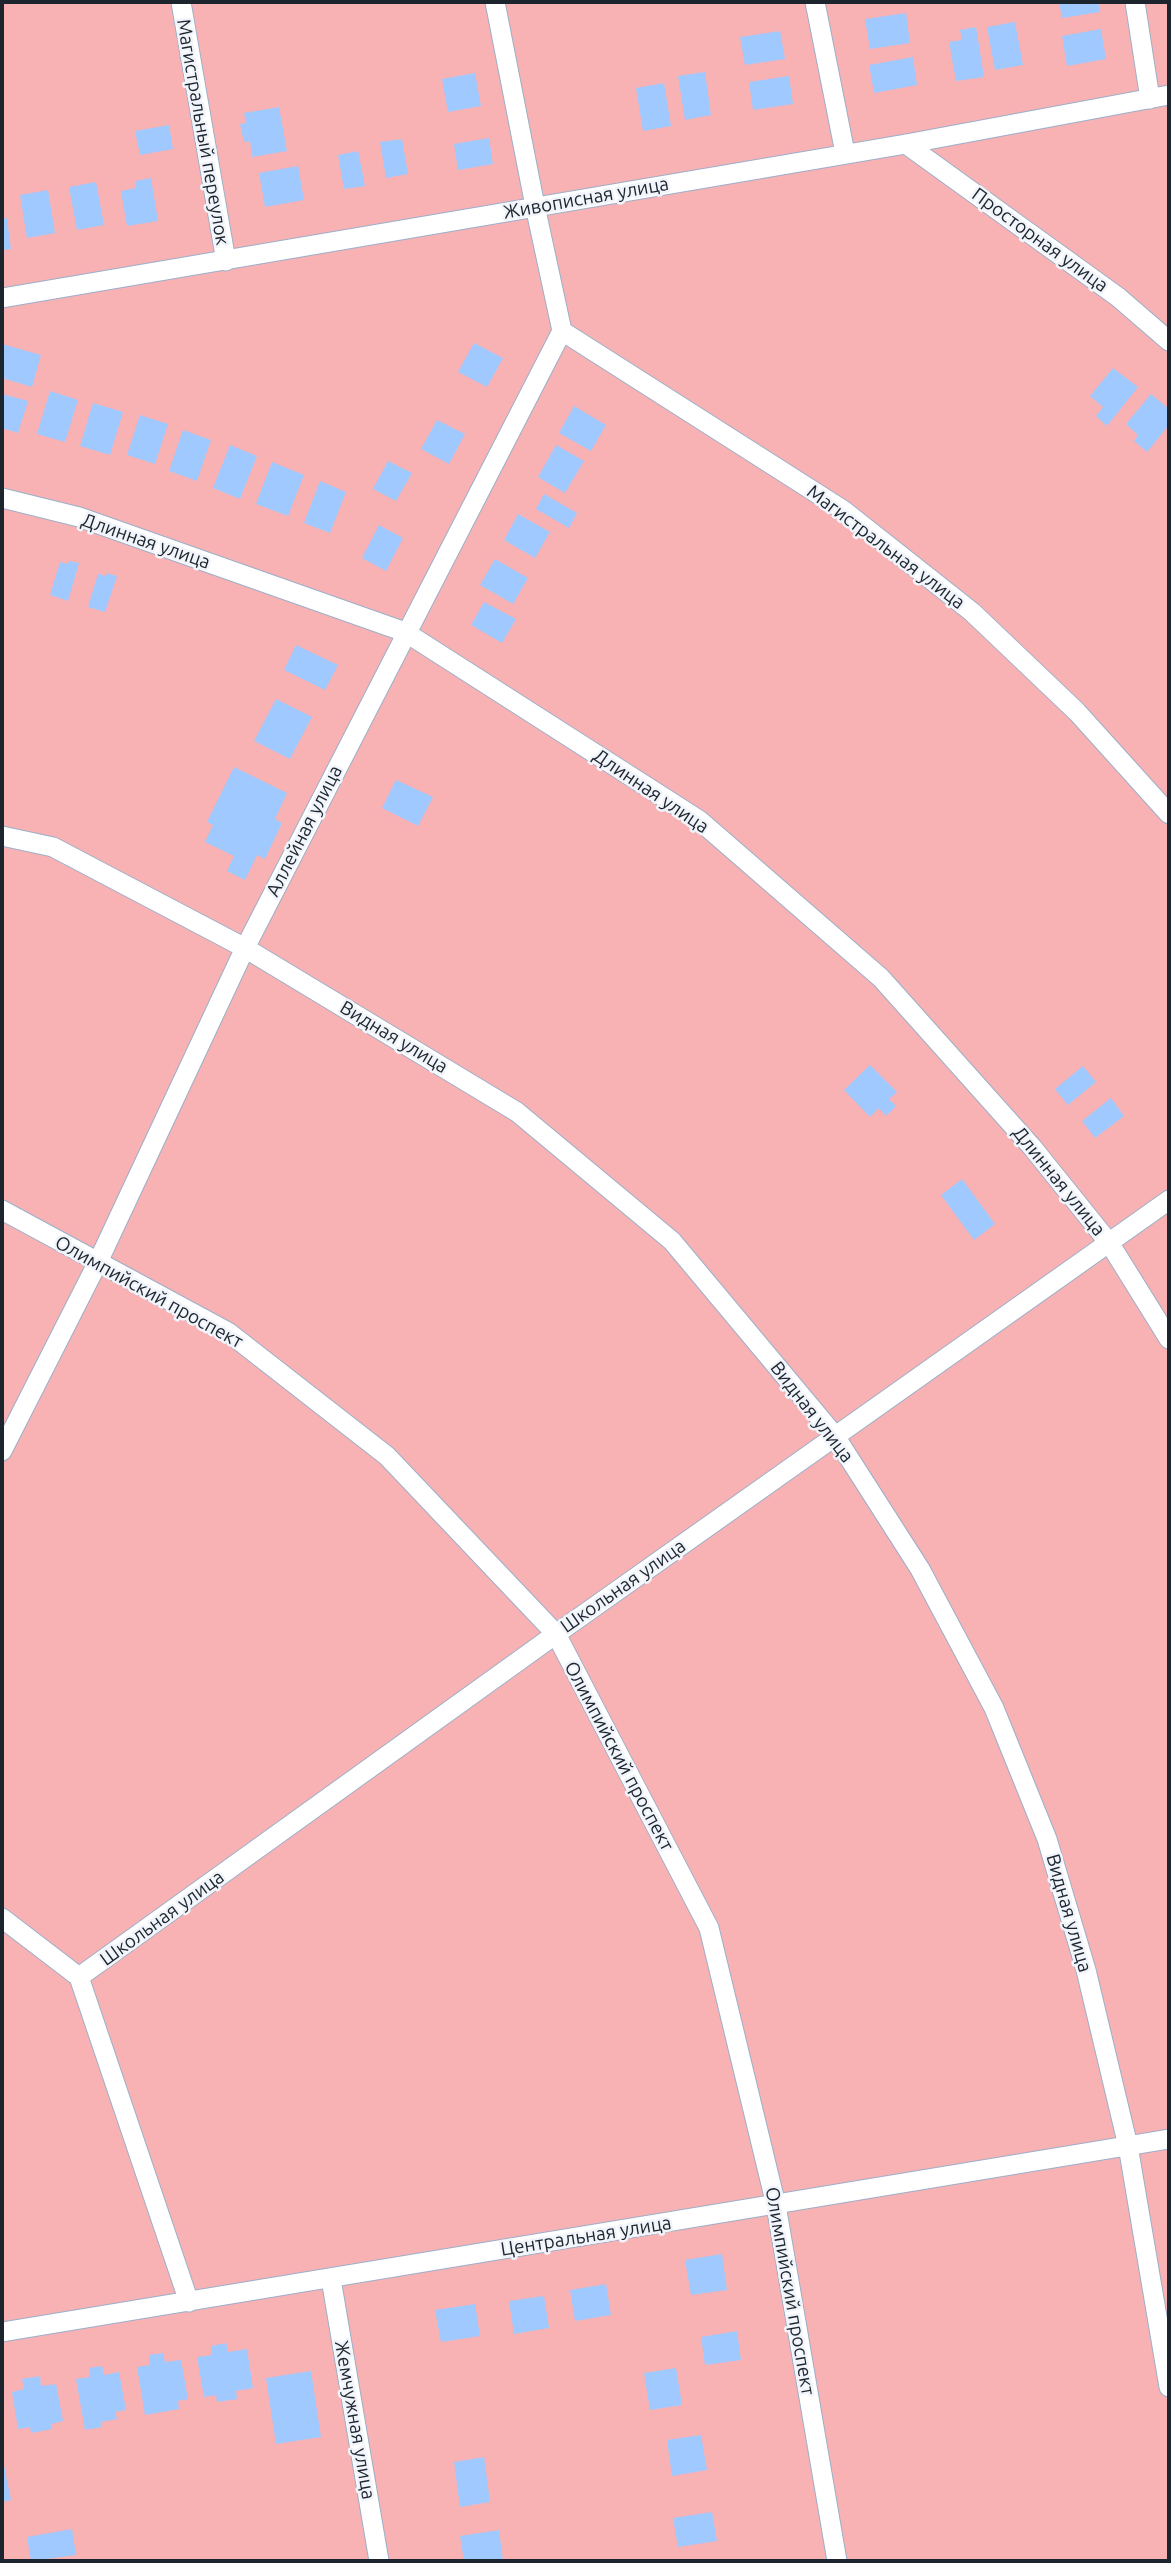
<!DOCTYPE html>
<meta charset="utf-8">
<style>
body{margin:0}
#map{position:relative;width:1171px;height:2563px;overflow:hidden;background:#dde9f9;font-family:Ubuntu,sans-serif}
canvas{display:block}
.frame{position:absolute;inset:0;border:4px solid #1c242d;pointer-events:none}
</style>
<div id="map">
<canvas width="1171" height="2563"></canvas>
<div class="frame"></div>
</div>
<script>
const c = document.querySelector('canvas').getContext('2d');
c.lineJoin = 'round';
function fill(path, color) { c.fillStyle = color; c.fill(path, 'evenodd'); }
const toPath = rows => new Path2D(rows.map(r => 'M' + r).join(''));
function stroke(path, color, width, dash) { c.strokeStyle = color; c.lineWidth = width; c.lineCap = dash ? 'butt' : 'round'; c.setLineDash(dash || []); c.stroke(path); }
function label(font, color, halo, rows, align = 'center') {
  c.font = font + ' Ubuntu,sans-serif'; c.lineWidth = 5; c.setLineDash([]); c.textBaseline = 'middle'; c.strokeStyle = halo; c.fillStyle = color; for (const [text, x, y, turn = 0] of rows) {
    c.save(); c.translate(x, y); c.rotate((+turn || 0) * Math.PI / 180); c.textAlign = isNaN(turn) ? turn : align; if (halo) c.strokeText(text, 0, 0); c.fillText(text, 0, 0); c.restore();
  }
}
fill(toPath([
 [2,2,1169,2,1169,2561,2,2561]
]), '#f8b2b4');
fill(toPath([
 [1059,2,1098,2,1100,12,1062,18],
 [906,13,910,43,870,49,865,19],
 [1015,22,1023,65,995,70,987,27],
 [976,27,984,77,956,81,949,42,962,40,960,30],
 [1101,29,1106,59,1067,66,1062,36],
 [780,31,785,59,745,65,740,37],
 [913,57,917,85,874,93,869,65],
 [705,72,711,115,685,120,678,76],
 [475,73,481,106,448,112,442,79],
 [789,76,793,104,753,110,749,82],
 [664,83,671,126,643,131,636,88],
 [279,107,287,151,252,157,250,141,244,142,240,124,246,123,244,113],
 [169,125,173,149,140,155,135,131],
 [489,138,493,164,458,170,454,144],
 [402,139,408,174,386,178,380,142],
 [358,151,365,186,344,189,338,155],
 [298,166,304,200,265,207,259,173],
 [151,178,158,221,127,226,121,191,136,188,135,181],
 [96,182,104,225,77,230,69,187],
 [48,190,55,233,27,238,20,195],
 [7,218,11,249,2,250,2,219],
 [474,343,503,358,487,387,458,372],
 [2,344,41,355,32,387,2,378],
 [1113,368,1138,387,1107,426,1096,416,1103,407,1090,396],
 [50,391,78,400,65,442,37,434],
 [2,394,28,401,18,433,2,428],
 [1151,394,1169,409,1169,425,1147,452,1134,441,1138,435,1126,424],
 [93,403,123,412,110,455,80,446],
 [574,406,606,425,591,451,559,433],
 [140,415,168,424,155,464,127,455],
 [437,420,465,434,449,464,421,449],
 [183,430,211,440,197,481,169,471],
 [230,445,257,456,240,499,213,488],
 [556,445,584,461,565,493,538,477],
 [388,461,412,473,396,501,373,489],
 [272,462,304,475,288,516,256,504],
 [320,481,346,492,330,533,304,523],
 [544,494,577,513,569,528,536,509],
 [518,514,550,532,535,558,504,540],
 [379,525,403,538,386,571,362,558],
 [495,559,528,578,513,604,480,585],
 [69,561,79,563,68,601,50,595,60,562,68,564],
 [107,573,117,576,105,612,88,607,98,574,106,576],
 [484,602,516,619,502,643,471,625],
 [296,645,338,665,325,690,284,670],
 [276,699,312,717,290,759,254,741],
 [234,767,287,793,275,819,282,823,265,859,257,855,245,880,227,871,234,856,205,842,213,825,207,822],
 [396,780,433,797,418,826,382,808],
 [870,1065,897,1092,889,1099,896,1106,886,1116,879,1108,870,1117,844,1090],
 [1083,1066,1096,1082,1068,1105,1055,1089],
 [1111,1098,1124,1116,1095,1138,1082,1121],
 [962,1179,995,1224,974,1240,941,1195],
 [722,2254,727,2290,691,2295,685,2260],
 [606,2284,611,2315,575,2321,570,2290],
 [544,2296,549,2328,514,2334,509,2301],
 [475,2304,480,2336,441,2342,435,2310],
 [737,2331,741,2360,705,2365,701,2337],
 [226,2343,228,2352,247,2349,253,2388,236,2391,237,2399,217,2402,216,2395,204,2397,197,2357,212,2355,211,2346],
 [163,2353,165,2362,181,2360,188,2399,178,2401,179,2409,145,2415,137,2367,150,2365,149,2355],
 [102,2366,104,2375,119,2372,126,2410,115,2412,117,2419,101,2422,102,2427,85,2430,76,2379,90,2377,89,2368],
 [676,2368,682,2405,650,2410,644,2373],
 [311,2371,321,2437,276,2444,266,2378],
 [40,2376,41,2386,56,2384,63,2421,51,2424,52,2429,31,2433,30,2427,18,2429,12,2392,24,2389,22,2379],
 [701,2435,707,2470,672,2476,667,2440],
 [2,2456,11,2500,2,2502],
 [484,2457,490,2502,460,2507,454,2462],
 [712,2512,717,2541,678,2547,673,2518],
 [72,2529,76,2555,31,2561,27,2537],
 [499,2530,503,2561,464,2561,460,2536]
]), '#a0c9ff');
const street = toPath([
 [181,2,226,261],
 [815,2,845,153],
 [1135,2,1150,99],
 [906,144,1118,297,1169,341],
 [2,298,906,144,1169,95],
 [562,331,843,510,972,612,1077,712,1169,814],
 [2,498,79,517,405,632,699,820,881,978,1032,1147,1110,1244,1169,1339],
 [2,836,53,847,245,948,517,1112,672,1241,835,1436,920,1569,994,1708,1047,1839,1086,1970,1128,2146,1169,2387],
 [2,1210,228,1332,387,1456,556,1634,709,1928,776,2205,837,2561],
 [2,1451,98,1262,245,948,562,331,535,206,495,2],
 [2,1918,79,1977,189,2302],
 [79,1977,556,1634,1169,1200],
 [331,2279,379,2561],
 [2,2332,1169,2139]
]);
stroke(street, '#9cafc9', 21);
stroke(street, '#fff', 19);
label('19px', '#1c242d', '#f1f5fb', [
 ["Магистральный переулок",203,132,80],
 ["Живописная улица",586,198,-10],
 ["Просторная улица",1040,240,36],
 ["Длинная улица",146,541,19],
 ["Магистральная улица",886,547,37],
 ["Длинная улица",651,791,34],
 ["Аллейная улица",304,831,-63],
 ["Видная улица",394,1037,31],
 ["Длинная улица",1059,1181,51],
 ["Олимпийский проспект",149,1292,29],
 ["Видная улица",812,1412,52],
 ["Школьная улица",623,1586,-35],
 ["Олимпийский проспект",619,1756,62],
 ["Видная улица",1069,1913,74],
 ["Школьная улица",162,1918,-36],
 ["Центральная улица",586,2236,-9],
 ["Олимпийский проспект",790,2291,80],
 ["Жемчужная улица",355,2420,80]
]);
</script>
